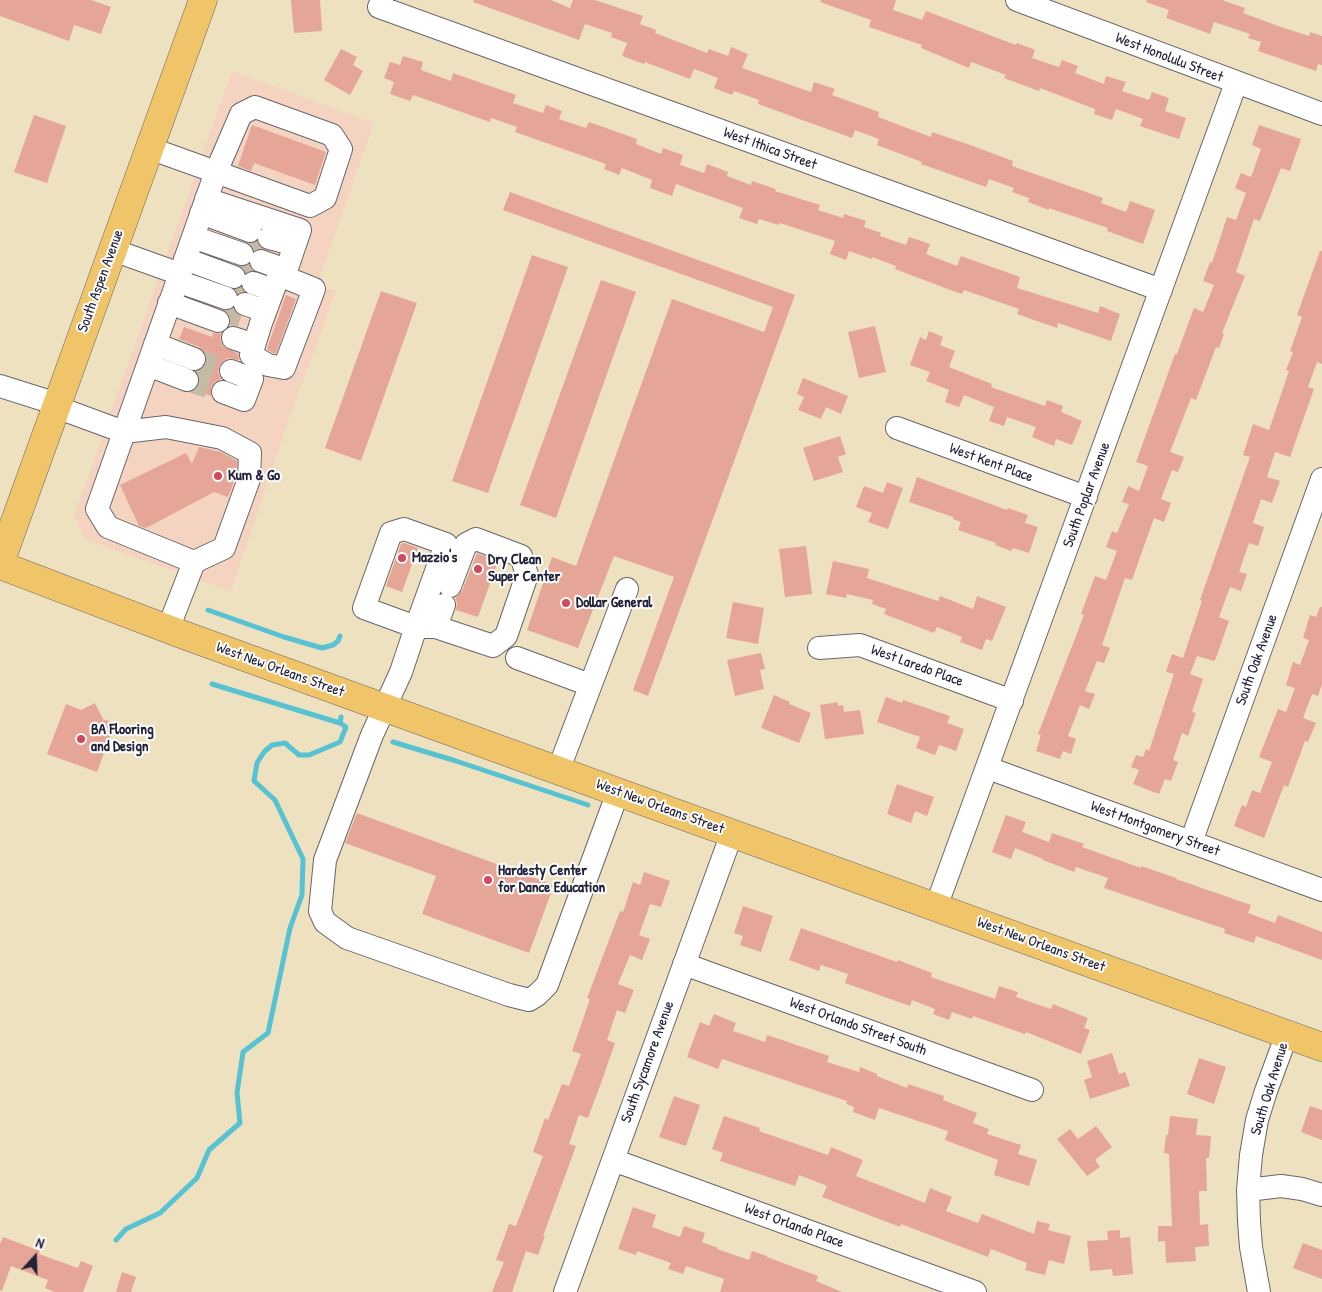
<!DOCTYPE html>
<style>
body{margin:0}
#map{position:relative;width:1322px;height:1292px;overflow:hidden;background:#eee1c0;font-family:"Patrick Hand",sans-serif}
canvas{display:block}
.north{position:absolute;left:10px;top:1232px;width:50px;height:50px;-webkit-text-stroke:4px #fff;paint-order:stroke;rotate:20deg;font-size:14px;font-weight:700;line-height:20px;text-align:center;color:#22223b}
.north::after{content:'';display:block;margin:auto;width:18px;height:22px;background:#22223b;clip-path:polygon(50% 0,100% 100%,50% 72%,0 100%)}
</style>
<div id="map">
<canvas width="1322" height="1292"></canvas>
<div class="north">N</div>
</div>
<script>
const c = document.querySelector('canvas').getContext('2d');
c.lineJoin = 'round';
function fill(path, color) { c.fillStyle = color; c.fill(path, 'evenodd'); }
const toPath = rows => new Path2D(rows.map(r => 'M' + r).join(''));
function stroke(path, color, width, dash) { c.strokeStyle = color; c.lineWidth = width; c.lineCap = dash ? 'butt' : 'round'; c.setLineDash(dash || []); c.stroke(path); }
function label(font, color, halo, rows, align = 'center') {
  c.font = font + ' "Patrick Hand",sans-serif'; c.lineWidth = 4; c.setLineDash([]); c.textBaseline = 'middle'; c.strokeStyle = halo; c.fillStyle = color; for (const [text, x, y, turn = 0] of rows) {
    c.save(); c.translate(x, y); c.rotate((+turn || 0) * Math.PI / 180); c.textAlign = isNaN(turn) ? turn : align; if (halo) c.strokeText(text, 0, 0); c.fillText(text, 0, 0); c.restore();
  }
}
fill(toPath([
 [232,71,374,123,317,285,336,291,284,433,231,591,86,540,74,516]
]), '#f4d3c0');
stroke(toPath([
 [208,610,284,637,322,648,333,645,338,641,340,636],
 [212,684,340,723],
 [393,742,453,760,588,805],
 [116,1240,126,1229,160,1213,197,1178,209,1150,240,1123,237,1093,243,1052,268,1033,290,928,302,895,303,859,275,800,254,781,257,763,264,752,272,745,285,743,299,755,309,755,340,742,346,727,340,723,341,717]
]), '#57c2d2', 5);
fill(toPath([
 [0,0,91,0,111,7,101,34,74,25,69,41,0,16],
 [291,0,320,0,322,31,294,33],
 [474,0,551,0,570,8,573,0,595,0,643,16,640,24,656,30,655,33,707,53,709,49,728,56,731,47,748,54,742,68,811,92,814,82,835,89,832,95,879,112,878,117,931,137,932,132,973,146,1013,161,1012,166,1103,198,1101,203,1126,212,1130,201,1155,210,1143,244,1107,231,1108,228,1049,208,1049,210,1028,202,1029,198,1012,192,1014,188,989,179,986,187,921,164,922,162,877,145,879,139,855,130,852,138,758,104,759,100,734,91,732,95,714,88,718,78,694,69,690,79,645,62,644,64,622,56,627,43,611,37,612,33,585,24,579,40,473,2],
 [821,0,896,0,893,10,922,20,926,11,1016,45,1017,43,1035,50,1032,58,1059,67,1062,60,1078,66,1075,73,1104,84,1106,76,1126,82,1122,91,1149,100,1152,92,1169,98,1165,111,1186,118,1179,139,1140,126,1143,119,1116,109,1112,120,1094,114,1095,109,1040,88,1039,91,1004,78,1006,75,971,62,969,68,921,48,922,45,869,27,871,20,820,2],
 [1147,0,1222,0,1245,8,1243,13,1278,26,1309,36,1310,32,1322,36,1322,65,1318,64,1316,71,1258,51,1261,42,1248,38,1250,34,1214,22,1210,34,1194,28,1166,18,1169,10,1146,2],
 [341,49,357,57,353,65,363,71,350,95,324,80],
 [403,56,423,62,421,70,451,81,453,73,516,95,513,103,543,113,546,105,562,111,559,119,586,128,589,122,637,139,636,144,661,154,663,148,683,155,680,165,704,173,707,164,728,172,727,176,751,185,752,181,776,189,775,191,820,205,818,210,843,218,844,214,866,221,864,227,881,233,880,236,906,245,909,237,930,244,926,254,957,266,961,256,1020,277,1017,288,1098,313,1100,306,1120,314,1111,341,1058,323,1057,328,1017,314,1019,309,964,290,962,294,953,291,895,269,896,266,872,257,872,259,849,251,846,260,830,254,835,241,780,223,779,225,759,219,757,224,739,218,743,208,676,184,672,196,650,188,652,180,622,168,619,175,604,169,606,164,515,132,517,127,491,118,490,122,413,95,410,101,390,94,394,82,384,78,390,62,400,65],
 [34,115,66,126,47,183,14,172],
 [252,125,326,152,315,185,254,163,251,171,238,166],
 [1259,125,1301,139,1290,171,1281,168,1260,221,1254,219,1236,272,1245,276,1222,333,1224,334,1219,348,1216,347,1196,400,1191,398,1170,452,1184,457,1178,472,1172,470,1161,499,1171,503,1164,522,1154,518,1132,580,1125,578,1102,645,1110,648,1104,663,1097,661,1085,691,1095,694,1089,709,1080,705,1068,736,1076,739,1071,754,1063,751,1060,759,1036,751,1041,735,1038,734,1084,615,1081,614,1095,576,1106,580,1117,551,1106,547,1112,531,1117,533,1129,504,1122,502,1128,486,1139,491,1148,466,1136,462,1175,354,1177,354,1194,308,1203,312,1214,285,1203,281,1210,262,1212,263,1227,217,1236,220,1246,193,1235,188,1241,173,1251,177,1261,149,1252,145],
 [510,192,795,295,648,696,633,690,674,577,614,556,578,648,527,630,552,557,576,566,672,299,764,332,773,307,503,210],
 [1320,251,1322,251,1322,364,1317,362,1308,387,1314,389,1290,457,1275,452,1267,477,1280,481,1272,503,1261,499,1253,523,1264,527,1258,546,1249,543,1239,572,1247,574,1241,591,1230,587,1219,617,1229,621,1216,658,1214,661,1197,656,1190,674,1203,679,1192,712,1196,713,1188,736,1182,733,1173,760,1178,762,1171,781,1165,779,1159,794,1133,784,1139,770,1131,767,1136,755,1143,757,1146,749,1149,751,1174,674,1166,672,1172,654,1183,658,1202,601,1200,600,1250,457,1243,455,1253,424,1269,430,1289,371,1286,370,1293,352,1290,351,1302,317,1297,315],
 [532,255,568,267,488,493,452,481],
 [601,280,636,292,556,518,520,505],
 [381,291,417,303,361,461,325,448],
 [286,295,296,299,276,353,273,353,267,349],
 [233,309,235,313,241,316,238,326,230,325,231,318,226,311],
 [875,326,886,372,859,378,848,332],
 [184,327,212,337,213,333,221,334,220,340,223,346,238,354,239,360,228,358,223,361,219,366,218,373,221,379,215,382,211,387,211,396,195,390,199,385,200,378,197,372,203,369,206,364,207,356,204,351,199,347,179,339],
 [929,331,943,337,940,345,955,351,949,367,992,384,991,387,1045,406,1047,400,1063,406,1061,412,1082,421,1072,445,1056,439,1054,446,1032,437,1036,427,1007,417,1004,426,989,421,994,407,964,395,959,407,945,402,949,390,926,381,930,372,910,365,920,337,926,340],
 [803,378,848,396,841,414,826,407,821,419,798,410,804,397,797,394],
 [840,436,846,454,838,457,843,472,814,481,803,448],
 [199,447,221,452,237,461,236,476,228,497,214,492,146,528,139,526,120,485,186,453,192,464],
 [917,477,1007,510,1008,508,1028,515,1025,523,1038,527,1029,553,1013,548,1011,551,995,545,996,543,958,530,961,522,953,519,953,517,909,502],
 [887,482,903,488,888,529,868,522,872,513,856,507,864,486,883,493],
 [404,543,418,548,402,592,386,586,401,544],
 [806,546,812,594,785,597,779,549],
 [477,553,498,561,478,617,456,610,457,603,455,598,462,591],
 [833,561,869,569,867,578,938,601,940,596,973,609,977,596,1006,607,992,641,986,639,982,650,960,642,962,637,937,627,934,633,884,614,886,609,872,604,873,600,847,594,846,598,826,594],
 [733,602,764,608,758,644,726,638],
 [1320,607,1322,607,1322,684,1318,696,1312,694,1303,718,1316,723,1308,742,1305,741,1288,787,1284,785,1264,838,1234,826,1242,805,1246,807,1252,790,1260,793,1272,762,1259,757,1278,709,1286,712,1295,688,1286,685,1293,662,1300,665,1309,640,1303,638,1310,615,1316,617],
 [761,653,765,669,760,670,764,689,735,696,727,660],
 [774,695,790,702,789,704,811,713,799,743,761,728],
 [886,697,902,703,903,700,950,716,947,723,964,729,956,751,939,745,935,755,916,748,920,737,877,722],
 [838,702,838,706,843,705,844,712,860,710,864,734,825,739,820,705],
 [95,703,103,719,115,723,97,772,47,754,66,704,81,710],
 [897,784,934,797,927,816,915,811,911,823,887,814],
 [357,813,554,885,529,953,422,914,436,876,345,843],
 [1006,815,1026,822,1022,832,1049,842,1052,833,1084,844,1082,847,1141,868,1141,866,1176,878,1176,879,1251,905,1248,913,1275,923,1278,915,1322,932,1322,960,1256,936,1254,943,1224,933,1225,929,1104,888,1108,878,1076,867,1074,872,1043,860,1043,859,1015,848,1011,859,992,852],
 [644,872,670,881,661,907,650,904,639,935,650,939,642,960,630,955,618,984,634,990,625,1013,617,1010,607,1040,615,1043,601,1083,588,1118,579,1115,569,1144,576,1146,543,1236,545,1236,538,1255,526,1251,512,1292,492,1292,504,1262,496,1260,509,1224,516,1226,543,1156,533,1152,545,1118,548,1120,562,1084,569,1086,581,1054,572,1051,590,999,587,998,620,911,623,912,633,882,640,885],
 [743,906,773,916,761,952,740,945,743,936,734,933],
 [801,928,897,962,898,960,932,973,931,977,995,999,999,986,1018,992,1016,997,1051,1009,1053,1004,1088,1018,1084,1028,1090,1030,1081,1054,1026,1032,1025,1034,973,1016,972,1019,952,1012,949,1020,933,1014,935,1009,912,1000,910,1006,845,983,848,974,821,965,819,971,789,960],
 [714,1014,736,1023,733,1031,765,1042,767,1035,788,1042,829,1056,827,1062,859,1072,860,1067,877,1074,877,1076,907,1088,908,1084,944,1096,943,1100,977,1113,973,1123,989,1129,987,1134,1021,1145,1018,1154,1037,1160,1029,1186,994,1175,998,1160,945,1140,948,1131,879,1108,875,1120,853,1112,854,1107,846,1104,847,1101,722,1059,718,1069,687,1057,700,1022,709,1026],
 [1112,1053,1119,1074,1125,1072,1130,1086,1090,1099,1084,1080,1092,1077,1087,1061],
 [1199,1058,1226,1067,1214,1104,1187,1094],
 [674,1096,700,1105,686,1146,659,1137],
 [1310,1106,1322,1110,1322,1140,1301,1132],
 [724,1116,760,1128,759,1131,828,1155,831,1147,863,1160,856,1176,925,1203,930,1188,952,1197,946,1211,978,1223,982,1214,1034,1234,1037,1221,1050,1224,1048,1230,1071,1236,1064,1264,1049,1260,1045,1275,1025,1270,1027,1263,991,1249,988,1257,901,1224,900,1227,822,1197,827,1186,799,1175,795,1186,720,1161,723,1153,712,1149],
 [1170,1116,1198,1119,1196,1135,1211,1136,1209,1158,1206,1158,1207,1191,1199,1191,1200,1225,1208,1224,1209,1246,1195,1247,1196,1261,1166,1263,1165,1241,1158,1242,1158,1226,1172,1226,1169,1154,1164,1153,1166,1135,1168,1135],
 [1096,1126,1112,1147,1095,1160,1100,1167,1087,1176,1057,1139,1070,1129,1078,1139],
 [633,1207,656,1215,652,1227,680,1237,684,1226,705,1233,702,1242,718,1248,717,1249,749,1260,752,1251,767,1256,767,1257,818,1276,816,1281,842,1292,720,1292,724,1279,686,1266,683,1274,668,1269,671,1263,637,1251,636,1255,618,1249],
 [1120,1230,1120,1238,1130,1237,1133,1274,1113,1276,1112,1269,1090,1271,1087,1241,1108,1240,1107,1231],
 [3,1237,40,1251,39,1254,78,1268,81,1261,93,1266,83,1292,55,1292,45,1288,48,1280,11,1266,2,1291,0,1290,0,1244],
 [1303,1243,1322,1250,1322,1279,1293,1268],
 [122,1272,136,1277,131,1292,116,1292]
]), '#e6a697');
stroke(toPath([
 [247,241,265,248],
 [238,265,257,272],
 [231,286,249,293],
 [222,310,241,317],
 [194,359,231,371],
 [187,380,223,392]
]), '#c5bba5', 22, [22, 11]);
const minor = toPath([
 [382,0,379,7,1161,290],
 [1017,0,1322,114],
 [149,148,216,172,241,114,255,107,332,135,341,149,325,198,310,206,216,172,97,509,108,527,194,562,168,629],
 [206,199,300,230,284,277,314,289,284,368,268,365,251,355,261,323,277,280,284,277],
 [201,213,250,231],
 [193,237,242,254],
 [269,238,295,245],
 [113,250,180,274],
 [185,259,234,277],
 [261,261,286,270],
 [177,281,226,298],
 [253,283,273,290],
 [169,303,218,321],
 [245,304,265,311],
 [233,338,254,345],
 [155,344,194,359],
 [148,365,187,380],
 [0,386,57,404],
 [223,392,244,400,252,379,231,371],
 [56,407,124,432,166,427,222,438,250,453,249,479,224,548,194,562],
 [897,428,1086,497],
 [450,586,466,544,476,539,521,556,527,575,506,636,493,646,436,627,416,627,446,544,404,529,391,533,364,608,416,627,401,672,372,735,325,860,320,911,325,922,347,938,509,995,529,1000,537,995,547,985,618,792],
 [436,627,444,605],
 [819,648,860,645,1012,701],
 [517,658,590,685],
 [988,768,1322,890],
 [558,771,627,589],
 [1191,842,1322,479],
 [936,907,1236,83],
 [684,964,1032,1090],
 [613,1160,975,1292],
 [1248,1190,1281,1186,1302,1189,1322,1195],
 [565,1292,732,833],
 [1259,1292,1251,1247,1249,1221,1248,1190,1251,1155,1257,1120,1266,1091,1287,1034]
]);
const major = toPath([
 [0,563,203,0],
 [0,565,181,634,1322,1047]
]);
stroke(minor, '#69656a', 24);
stroke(major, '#69656a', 29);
stroke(minor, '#fff', 22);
stroke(major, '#f0c469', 28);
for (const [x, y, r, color] of [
 [218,476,5,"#d1495b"],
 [402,558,5,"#d1495b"],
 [478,569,5,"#d1495b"],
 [566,603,5,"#d1495b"],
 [81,739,5,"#d1495b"],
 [488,880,5,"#d1495b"]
]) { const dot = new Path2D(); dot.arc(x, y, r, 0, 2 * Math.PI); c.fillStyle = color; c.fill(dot); stroke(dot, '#fff', 2); }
label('15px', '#22223b', '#fff', [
 ["West Honolulu Street",1169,58,21],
 ["West Ithica Street",770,149,20],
 ["South Aspen Avenue",101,281,-70],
 ["West Kent Place",991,463,20],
 ["South Poplar Avenue",1087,495,-70],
 ["South Oak Avenue",1257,660,-70],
 ["West Laredo Place",917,666,20],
 ["West New Orleans Street",280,670,20],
 ["West New Orleans Street",660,807,20],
 ["West Montgomery Street",1155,829,20],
 ["West New Orleans Street",1041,945,20],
 ["West Orlando Street South",858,1027,20],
 ["South Sycamore Avenue",648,1062,-70],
 ["South Oak Avenue",1270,1089,-73],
 ["West Orlando Place",794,1226,20]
]);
label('bold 15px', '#22223b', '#fff', [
 ["Kum & Go",228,476],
 ["Mazzio's",412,558],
 ["Dry Clean",488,560],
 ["Super Center",488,577],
 ["Dollar General",576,603],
 ["BA Flooring",91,730],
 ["and Design",91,747],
 ["Hardesty Center",498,871],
 ["for Dance Education",498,888]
], 'left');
</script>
